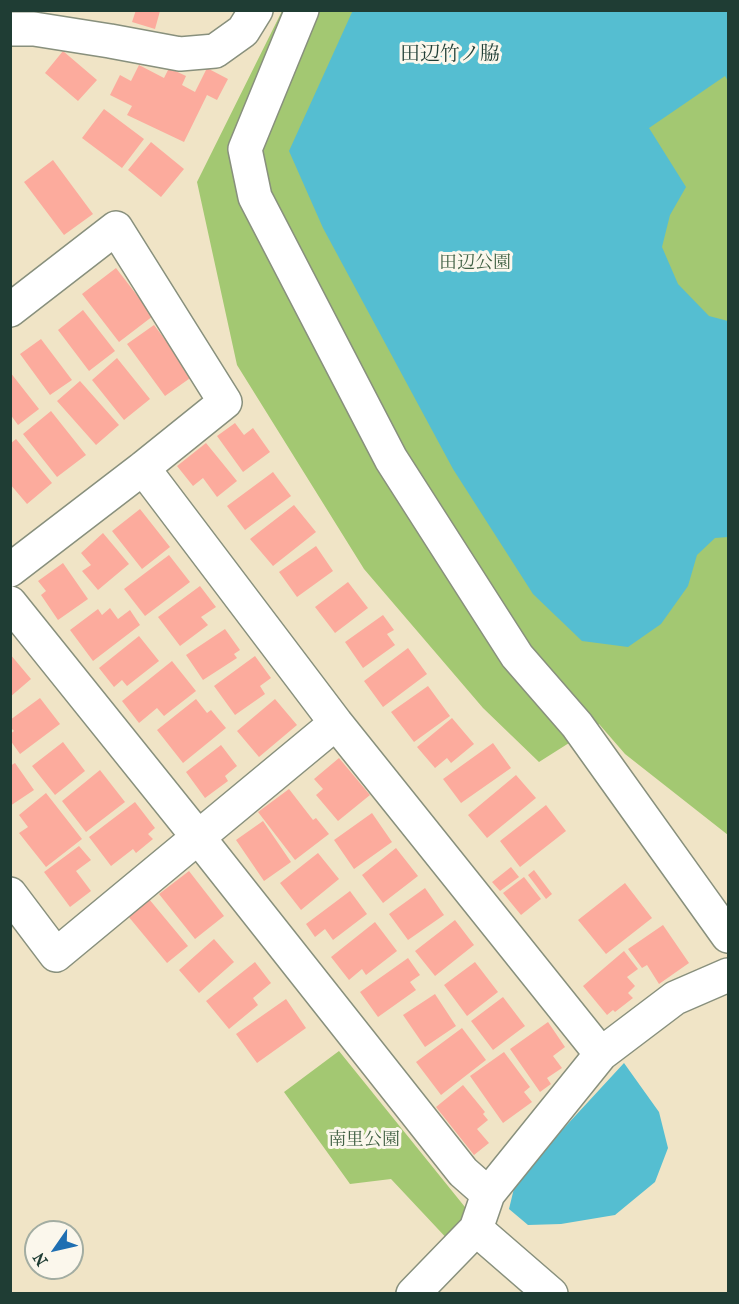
<!DOCTYPE html>
<meta charset="utf-8">
<style>
body{margin:0}
#map{position:relative;width:739px;height:1304px;overflow:hidden;background:#f0e4c6;font-family:"IM FELL French Canon",serif}
canvas{display:block}
.frame{position:absolute;inset:0;border:12px solid #1f3d34;pointer-events:none}
.north{position:absolute;left:24px;top:1220px;width:60px;height:60px;box-sizing:border-box;background:#fbf7ec;border:2px solid #a3ada2;border-radius:50%;rotate:236deg;font-size:16px;font-weight:700;line-height:24px;text-align:center;color:#1f3d34}
.north::after{content:'';display:block;margin:auto;width:21px;height:27px;background:#1f6fb2;clip-path:polygon(50% 0,100% 100%,50% 72%,0 100%)}
</style>
<div id="map">
<canvas width="739" height="1304"></canvas>
<div class="frame"></div>
<div class="north">N</div>
</div>
<script>
const c = document.querySelector('canvas').getContext('2d');
c.lineJoin = 'round';
function fill(path, color) { c.fillStyle = color; c.fill(path, 'evenodd'); }
const toPath = rows => new Path2D(rows.map(r => 'M' + r).join(''));
function stroke(path, color, width, dash) { c.strokeStyle = color; c.lineWidth = width; c.lineCap = dash ? 'butt' : 'round'; c.setLineDash(dash || []); c.stroke(path); }
function label(font, color, halo, rows, align = 'center') {
  c.font = font + ' "IM FELL French Canon","Noto Serif JP",serif'; c.lineWidth = 6; c.setLineDash([]); c.textBaseline = 'middle'; c.strokeStyle = halo; c.fillStyle = color; for (const [text, x, y, turn = 0] of rows) {
    c.save(); c.translate(x, y); c.rotate((+turn || 0) * Math.PI / 180); c.textAlign = isNaN(turn) ? turn : align; if (halo) c.strokeText(text, 0, 0); c.fillText(text, 0, 0); c.restore();
  }
}
fill(toPath([
 [282,11,728,11,728,835,625,754,599,724,539,762,483,708,364,569,237,365,197,182],
 [339,1051,473,1217,452,1244,391,1179,350,1184,284,1092]
]), '#a3c872');
fill(toPath([
 [353,10,728,11,728,81,725,76,649,128,686,187,670,215,662,247,678,284,709,316,728,321,728,537,715,538,697,555,688,586,661,624,628,647,582,641,533,594,453,469,323,228,289,151],
 [624,1063,659,1112,668,1148,655,1182,615,1215,561,1224,528,1225,509,1209,516,1180]
]), '#55bed1');
fill(toPath([
 [136,10,160,11,155,29,132,22],
 [63,51,97,80,78,101,45,73],
 [139,65,164,78,169,68,186,76,182,85,195,92,207,68,228,79,217,100,207,95,184,142,127,115,132,106,110,95,120,75,131,81],
 [104,109,144,139,122,168,82,138],
 [151,142,184,169,161,197,128,170],
 [53,160,93,214,64,235,24,182],
 [116,268,153,316,119,342,82,294],
 [83,310,115,351,89,371,58,330],
 [154,325,193,376,165,396,127,344],
 [41,339,72,380,50,395,20,354],
 [117,358,150,399,124,420,92,380],
 [10,372,39,409,18,425,10,414],
 [80,381,119,425,96,445,57,401],
 [51,411,86,455,57,477,23,434],
 [235,423,244,435,253,428,270,452,243,472,217,436],
 [16,439,52,483,27,504,10,484,10,444],
 [206,443,237,481,217,497,203,478,193,486,177,466],
 [273,472,291,496,245,530,227,506],
 [294,505,316,532,273,566,250,539],
 [140,509,170,547,142,569,112,531],
 [103,533,129,564,98,590,82,571,91,565,81,553],
 [316,546,333,571,297,597,279,572],
 [169,555,190,582,145,616,124,589],
 [63,563,88,599,58,620,41,595,46,591,38,581],
 [348,582,368,608,335,633,315,607],
 [200,586,216,607,201,617,208,625,180,646,158,617],
 [110,608,118,619,130,610,140,625,93,661,70,630,98,609,102,615],
 [383,615,394,630,387,634,395,645,363,668,345,642],
 [225,629,240,650,234,654,237,658,203,680,186,655],
 [139,636,159,661,127,686,122,680,114,687,99,668],
 [408,648,427,674,383,707,364,681],
 [10,654,31,679,10,697],
 [255,656,271,678,260,686,265,694,235,715,214,686],
 [172,661,196,691,164,716,157,708,139,723,122,701],
 [428,686,450,716,414,742,391,712],
 [40,698,60,724,20,754,10,740,10,734,14,731,10,727,10,720],
 [196,699,207,713,211,710,226,728,183,763,157,730],
 [275,699,297,725,259,757,237,731],
 [452,718,474,744,451,763,447,758,435,768,417,747],
 [63,742,85,771,55,795,32,766],
 [493,743,511,768,461,803,443,779],
 [221,745,237,766,225,776,228,781,205,798,186,772],
 [339,758,370,795,338,821,316,795,323,789,314,779],
 [15,763,34,790,10,806,10,766],
 [100,770,125,802,86,832,62,801],
 [516,775,536,798,487,838,468,815],
 [289,789,313,820,316,818,329,834,295,860,258,812],
 [46,793,82,839,46,867,19,833,28,827,19,815],
 [135,802,155,828,148,834,153,839,136,853,133,849,111,866,89,837],
 [546,805,566,831,520,867,500,841],
 [372,813,392,842,354,869,334,840],
 [263,821,291,862,264,881,236,840],
 [79,846,91,860,76,871,91,891,70,907,44,872],
 [396,848,418,876,383,903,362,875],
 [318,853,339,879,301,910,280,883],
 [511,867,519,877,500,891,492,882],
 [534,870,552,894,546,899,528,875],
 [189,871,224,916,195,939,159,894],
 [524,877,541,899,521,915,503,893],
 [625,883,652,918,606,954,578,920],
 [425,888,444,915,408,940,389,914],
 [350,891,367,914,333,940,325,929,315,937,306,924],
 [149,899,188,946,167,963,128,916],
 [455,920,474,945,435,976,415,951],
 [375,922,397,951,366,975,362,969,349,980,331,957],
 [663,925,689,963,659,984,647,965,642,968,628,949],
 [214,939,234,962,199,993,179,970],
 [624,951,638,969,627,977,635,986,628,993,633,998,615,1012,613,1010,607,1015,583,986],
 [408,958,420,975,410,982,416,990,378,1017,360,992],
 [255,962,271,983,253,998,258,1005,229,1029,206,1001],
 [475,962,498,992,467,1016,444,985],
 [435,994,456,1026,425,1047,403,1015],
 [503,997,525,1026,493,1050,471,1021],
 [286,999,306,1028,257,1063,236,1034],
 [548,1022,565,1047,553,1056,562,1068,547,1078,551,1084,540,1092,510,1049],
 [462,1028,486,1060,441,1095,416,1062],
 [504,1052,530,1087,524,1092,532,1102,503,1123,470,1076],
 [463,1085,485,1112,483,1114,488,1120,477,1129,489,1143,474,1155,436,1107]
]), '#fcab9d');
const minor = toPath([
 [302,10,245,149,255,197,391,459,517,656,577,725,728,936],
 [10,29,34,29,110,41,180,54,215,51,243,31,256,10],
 [10,310,116,228,225,402,143,468,10,570],
 [143,468,336,723,601,1054],
 [10,603,198,837,463,1172,488,1194],
 [10,894,56,955,336,723],
 [476,1229,551,1294],
 [413,1294,476,1229,488,1194,601,1054,675,998,728,975]
]);
stroke(minor, '#88907d', 36);
stroke(minor, '#fff', 33);
label('18px', '#406044', '#fbf7ec', [
 ["田辺公園",475,264],
 ["南里公園",364,1141]
]);
label('20px', '#1f3d34', '#fbf7ec', [
 ["田辺竹ノ脇",450,55]
]);
</script>
